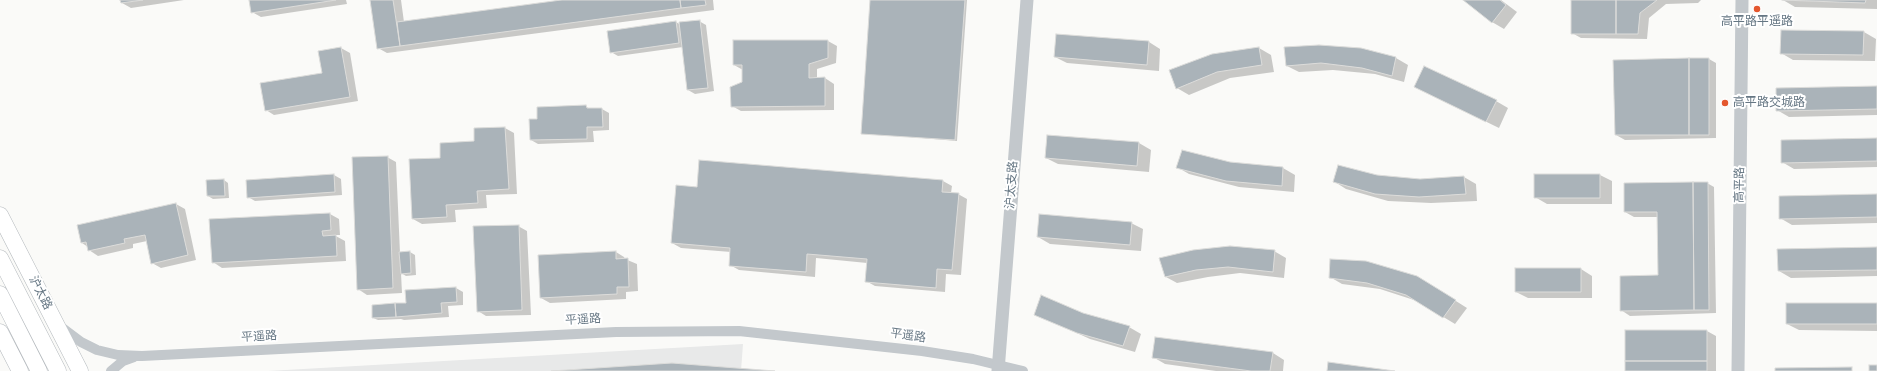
<!DOCTYPE html>
<meta charset="utf-8">
<style>
body{margin:0}
canvas{display:block;background:#fafaf8}
</style>
<canvas width="1877" height="371"></canvas>
<script>
const c = document.querySelector('canvas').getContext('2d');
c.lineJoin = 'round';
function fill(path, color) { c.fillStyle = color; c.fill(path, 'evenodd'); }
const toPath = rows => new Path2D(rows.map(r => 'M' + r).join(''));
function stroke(path, color, width, dash) { c.strokeStyle = color; c.lineWidth = width; c.lineCap = dash ? 'butt' : 'round'; c.setLineDash(dash || []); c.stroke(path); }
function label(font, color, halo, rows, align = 'center') {
  c.font = font + ' Signika,"Noto Sans SC",sans-serif'; c.lineWidth = 4; c.setLineDash([]); c.textBaseline = 'middle'; c.strokeStyle = halo; c.fillStyle = color; for (const [text, x, y, turn = 0] of rows) {
    c.save(); c.translate(x, y); c.rotate((+turn || 0) * Math.PI / 180); c.textAlign = isNaN(turn) ? turn : align; if (halo) c.strokeText(text, 0, 0); c.fillText(text, 0, 0); c.restore();
  }
}
fill(toPath([
 [743,344,741,371,268,371]
]), '#e8e9e9');
fill(toPath([
 [121,0,184,0,131,8,122,3],
 [250,0,346,0,347,4,261,17,252,12],
 [371,0,401,0,404,22,569,0,713,0,714,10,387,53,378,48],
 [871,0,967,0,957,141,862,133],
 [1464,0,1501,0,1517,12,1504,29,1492,22],
 [1572,0,1701,0,1698,3,1666,4,1649,18,1647,39,1581,38,1572,33],
 [1783,0,1877,0,1877,9,1795,7],
 [699,21,706,25,714,91,695,94,688,90,683,47,618,56,611,52,676,22,681,25],
 [1864,32,1876,39,1875,61,1793,60,1781,53],
 [828,41,837,46,836,63,817,69,817,79,825,78,834,84,834,110,741,111,732,106,743,82,743,70,734,65],
 [1149,42,1160,49,1159,71,1067,63,1055,57],
 [341,48,350,53,358,101,274,115,266,110,323,73],
 [1259,48,1271,55,1274,72,1230,78,1189,95,1177,88,1213,55],
 [1361,49,1396,58,1408,65,1404,82,1375,74,1333,70,1299,72,1287,66],
 [1709,59,1716,63,1716,138,1625,140,1616,135],
 [1415,87,1496,101,1508,108,1499,128],
 [1877,87,1877,115,1789,117,1777,110],
 [585,106,590,109,602,109,609,113,609,130,593,131,594,142,538,144,531,140,538,120],
 [505,128,514,133,517,194,486,195,487,208,455,210,456,222,422,224,413,219,475,142,475,129],
 [1048,136,1139,143,1151,150,1149,172,1058,164,1046,158],
 [1877,139,1877,167,1794,169,1782,162],
 [387,157,396,162,400,253,410,252,415,255,416,275,406,276,401,273,402,293,367,295,358,289],
 [1230,163,1283,168,1295,175,1294,192,1239,187,1189,174,1177,167],
 [334,175,341,179,342,195,255,201,248,197],
 [1600,175,1612,181,1612,204,1547,204,1535,197],
 [1376,176,1420,180,1464,177,1476,184,1477,201,1431,203,1388,201,1346,189,1335,182],
 [224,180,228,183,229,198,213,199,208,196],
 [943,181,952,186,951,193,958,194,967,199,961,275,946,274,945,292,875,286,866,281,867,263,816,258,815,277,739,270,730,265,731,252,681,248,672,243,698,188],
 [1707,183,1714,187,1716,313,1630,316,1621,310,1659,276,1659,217,1634,217,1625,212],
 [1877,195,1877,223,1792,225,1780,218],
 [176,204,185,209,196,260,161,268,152,263,147,241,133,244,133,248,98,256,89,250,88,247,82,243],
 [330,214,339,219,340,235,334,235,345,241,346,261,222,268,213,262,210,220],
 [1131,223,1143,229,1141,251,1050,244,1038,237],
 [518,226,527,231,531,315,486,316,478,311],
 [1877,248,1877,276,1791,278,1779,271],
 [1274,251,1286,258,1284,278,1240,273,1208,277,1177,283,1166,277],
 [616,252,624,257,625,259,637,264,638,291,626,292,626,299,550,303,541,298],
 [1581,269,1592,276,1592,298,1528,298,1516,292],
 [1330,277,1429,284,1467,308,1455,324,1417,301,1380,289,1342,284],
 [456,288,463,292,463,305,448,306,449,317,404,320,401,319,378,320,373,318,407,304],
 [1877,304,1877,331,1799,330,1787,324],
 [1035,314,1083,314,1129,327,1141,334,1135,352,1090,339],
 [1626,331,1707,331,1716,336,1716,371,1626,371],
 [1273,353,1284,360,1283,371,1216,371,1165,364,1153,357]
]), '#0003');
const building = toPath([
 [120,0,143,0,121,3,120,0],
 [249,0,336,0,251,13,249,0],
 [370,0,393,0,400,46,377,49,370,0],
 [561,0,680,0,681,8,400,46,397,22,561,0],
 [680,0,705,0,706,5,681,8,680,0],
 [870,0,965,0,955,140,861,134,870,0],
 [1463,0,1500,0,1506,5,1492,23,1463,0],
 [1571,0,1616,0,1616,34,1571,34,1571,0],
 [1616,0,1657,0,1640,13,1638,34,1616,34,1616,0],
 [1782,0,1866,0,1865,3,1782,0],
 [700,20,708,88,687,90,679,22,700,20],
 [676,21,679,43,610,53,607,31,676,21],
 [1781,30,1864,31,1863,55,1780,54,1781,30],
 [1056,34,1149,41,1147,65,1054,57,1056,34],
 [733,40,828,40,828,58,809,64,809,78,825,77,825,106,731,107,730,87,742,82,742,65,733,65,733,40],
 [1319,45,1361,48,1396,57,1392,76,1362,68,1321,63,1286,66,1284,47,1319,45],
 [341,47,350,97,265,111,260,83,322,73,318,51,341,47],
 [1259,47,1262,65,1217,72,1176,89,1169,70,1212,54,1259,47],
 [1689,58,1689,135,1615,135,1613,60,1689,58],
 [1689,58,1709,58,1709,135,1689,135,1689,58],
 [1424,66,1497,100,1486,122,1414,87,1424,66],
 [1877,86,1877,109,1776,111,1776,88,1877,86],
 [586,105,587,108,602,108,603,127,587,127,587,139,530,140,529,119,537,119,537,107,586,105],
 [505,127,509,189,477,191,478,203,446,205,447,217,412,219,409,159,440,158,440,143,474,141,474,128,505,127],
 [1047,135,1139,142,1137,166,1045,158,1047,135],
 [1877,138,1877,161,1781,163,1781,140,1877,138],
 [1182,150,1230,162,1283,167,1282,186,1226,181,1176,168,1182,150],
 [388,156,393,288,357,290,352,157,388,156],
 [699,160,943,180,942,192,959,193,952,270,937,269,936,288,865,282,867,259,807,254,806,272,729,266,730,248,671,243,676,185,697,187,699,160],
 [1338,165,1377,175,1420,179,1464,176,1466,194,1419,197,1375,194,1333,182,1338,165],
 [334,174,335,192,247,198,246,180,334,174],
 [1534,174,1600,174,1600,198,1534,198,1534,174],
 [224,179,225,196,207,196,206,180,224,179],
 [1693,182,1694,310,1620,311,1620,276,1658,275,1657,212,1624,212,1624,183,1693,182],
 [1693,182,1708,182,1709,310,1694,310,1693,182],
 [1877,194,1877,217,1779,219,1779,196,1877,194],
 [176,203,188,255,151,264,145,235,124,239,125,243,88,251,86,242,81,243,77,225,176,203],
 [330,213,331,230,322,231,323,236,336,235,337,256,212,263,209,219,330,213],
 [1039,214,1132,222,1130,245,1037,237,1039,214],
 [519,225,522,310,477,312,473,226,519,225],
 [1230,246,1275,250,1273,272,1228,267,1196,270,1165,277,1159,258,1193,250,1230,246],
 [1877,247,1877,270,1778,271,1777,249,1877,247],
 [410,251,411,273,401,274,399,252,410,251],
 [616,251,616,259,628,258,629,287,617,287,617,294,540,298,538,255,616,251],
 [1330,259,1366,261,1417,276,1456,300,1443,318,1406,295,1367,283,1329,278,1330,259],
 [1515,268,1581,268,1581,292,1515,292,1515,268],
 [456,287,457,302,441,303,442,313,396,317,395,303,406,303,405,290,456,287],
 [1041,295,1083,313,1130,326,1123,346,1077,333,1034,315,1041,295],
 [395,303,396,317,372,318,372,305,395,303],
 [1786,303,1877,303,1877,324,1786,324,1786,303],
 [1625,330,1707,330,1707,361,1625,361,1625,330],
 [1155,337,1273,352,1270,371,1251,371,1152,358,1155,337],
 [1625,361,1707,361,1707,371,1625,371,1625,361],
 [1328,362,1395,371,1327,371,1328,362],
 [672,363,775,371,551,371,672,363],
 [1869,365,1877,365,1877,371,1869,371,1869,365],
 [1852,367,1852,371,1775,371,1775,368,1852,367]
]);
fill(building, '#aab3b9');
stroke(building, '#dcdcda', 1);
const primary = toPath([
 [0,215,80,371],
 [0,258,58,371],
 [0,294,39,371],
 [0,332,20,371]
]);
stroke(primary, '#b5babe', 17);
stroke(toPath([
 [61,327,81,342,97,350,118,355,142,356,616,332,739,331,922,351,973,359,1023,371],
 [111,371,123,361,134,357]
]), '#c3c8cc', 10);
stroke(toPath([
 [998,371,1027,0],
 [1738,371,1742,0]
]), '#c3c8cc', 13);
stroke(primary, '#fff', 16);
for (const [x, y, r, color] of [
 [1757,9,4,"#e4572e"],
 [1725,103,4,"#e4572e"]
]) { const dot = new Path2D(); dot.arc(x, y, r, 0, 2 * Math.PI); c.fillStyle = color; c.fill(dot); stroke(dot, '#fff', 1.5); }
label('12px', '#657683', '#fff', [
 ["高平路平遥路",1757,22],
 ["高平路交城路",1733,103,"left"]
]);
label('12px', '#657683', '#fff', [
 ["沪太支路",1012,185,-86],
 ["高平路",1740,185,-89],
 ["沪太路",40,293,63],
 ["平遥路",583,320,-3],
 ["平遥路",908,336,8],
 ["平遥路",259,337,-3]
]);
</script>
